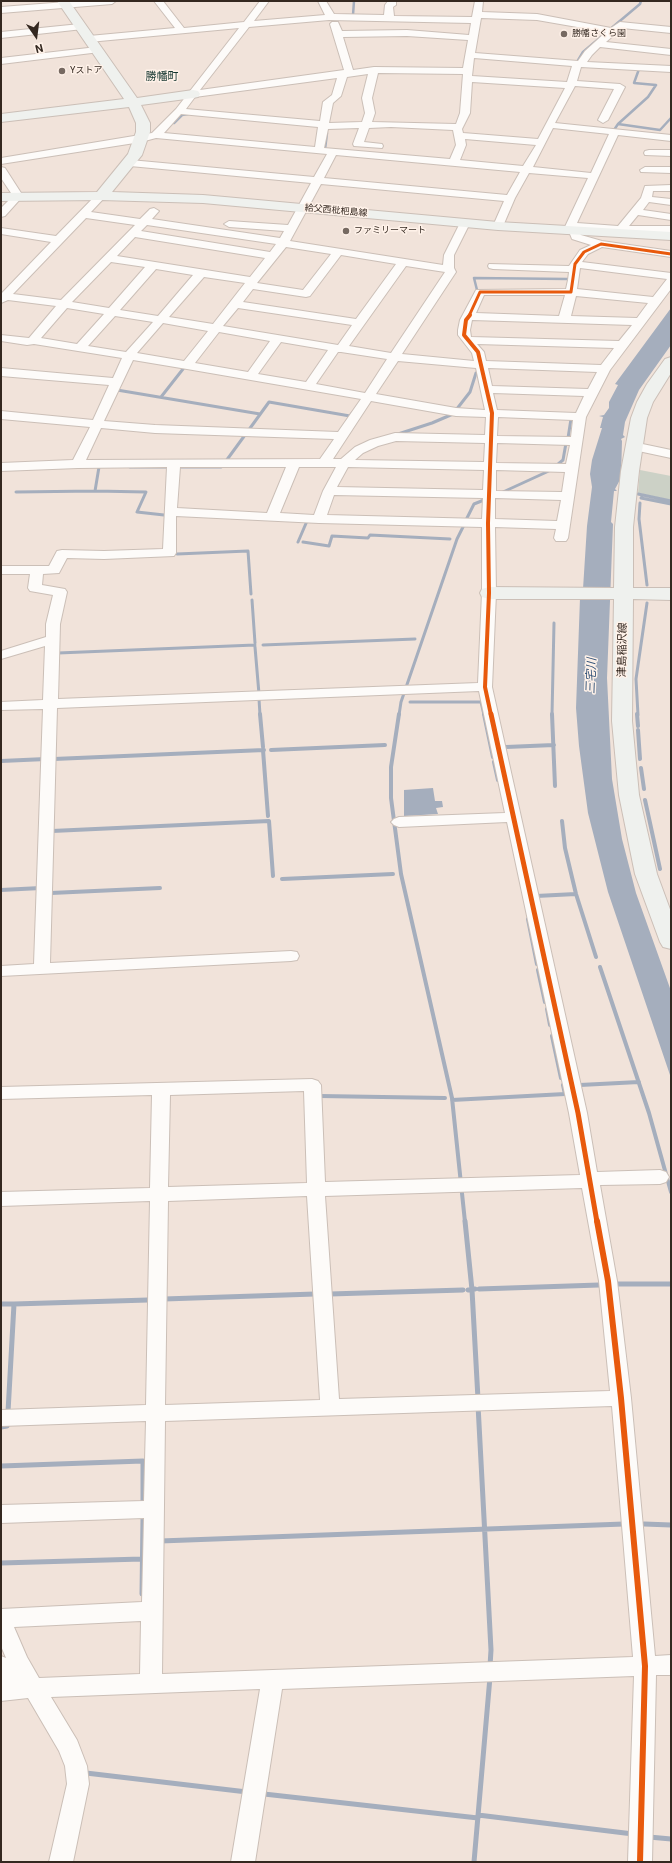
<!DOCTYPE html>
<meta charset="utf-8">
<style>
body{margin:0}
#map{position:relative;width:672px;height:1863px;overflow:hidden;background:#f1e3da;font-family:Roboto,sans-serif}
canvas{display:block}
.frame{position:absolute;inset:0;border:2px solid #342820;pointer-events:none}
.north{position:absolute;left:16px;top:16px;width:40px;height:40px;-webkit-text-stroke:3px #fff2e9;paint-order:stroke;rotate:166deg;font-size:11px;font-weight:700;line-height:16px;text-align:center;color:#342820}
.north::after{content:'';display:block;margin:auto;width:14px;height:18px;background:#342820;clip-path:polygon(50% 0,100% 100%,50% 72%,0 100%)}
</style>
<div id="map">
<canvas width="672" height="1863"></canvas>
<div class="frame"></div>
<div class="north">N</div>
</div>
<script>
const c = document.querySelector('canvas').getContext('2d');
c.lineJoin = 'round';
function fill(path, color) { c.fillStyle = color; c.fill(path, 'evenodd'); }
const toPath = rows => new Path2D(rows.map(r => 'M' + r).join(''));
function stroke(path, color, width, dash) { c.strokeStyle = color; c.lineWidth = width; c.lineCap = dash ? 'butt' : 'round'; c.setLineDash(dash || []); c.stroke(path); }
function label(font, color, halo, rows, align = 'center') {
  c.font = font + ' Roboto,"Noto Sans JP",sans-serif'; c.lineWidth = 3; c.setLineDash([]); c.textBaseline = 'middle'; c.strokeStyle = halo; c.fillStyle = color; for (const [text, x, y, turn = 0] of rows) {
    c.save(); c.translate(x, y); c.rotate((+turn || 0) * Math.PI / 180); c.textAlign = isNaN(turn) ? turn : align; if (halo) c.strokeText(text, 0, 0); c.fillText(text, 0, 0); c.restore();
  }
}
fill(toPath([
 [640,470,671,476,671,500,638,493]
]), '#ccd1c6');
fill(toPath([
 [671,308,671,345,639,390,625,422,623,435,625,437,621,439,622,441,621,478,615,489,617,491,614,491,611,522,613,524,607,678,612,779,622,839,636,893,671,991,671,1078,608,892,588,813,579,746,576,708,580,598,583,589,587,526,592,487,590,474,592,460,602,428,600,428,603,417,599,416,604,415,609,408,609,402,618,385,615,384],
 [433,788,435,801,442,801,443,807,436,808,438,814,404,816,404,790]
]), '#a5aebd');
stroke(toPath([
 [353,15,354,1],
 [577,62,583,52,640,4,641,1],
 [174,123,182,115,188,114],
 [618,124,660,130,671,118],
 [614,130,618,124,648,97,656,85,634,83,639,69],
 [325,149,327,133],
 [477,290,474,278,568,279]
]), '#a5aebd', 2.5);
stroke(toPath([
 [117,390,260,414],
 [161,397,183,369],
 [456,410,470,392,476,373],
 [248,431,269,402,350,416,352,413],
 [395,435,432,423,453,414],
 [568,438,571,419],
 [226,461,245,435],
 [557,465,563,460,566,443],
 [99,467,95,491,146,492,137,512,164,515],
 [130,467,167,467],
 [181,467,221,467],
 [16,492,95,491],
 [503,492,551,470],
 [638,494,671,501],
 [643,495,641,498,671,504],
 [640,503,639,519,647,585],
 [466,520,474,504,484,500],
 [298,542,307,521,303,521],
 [303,542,329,546,332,536,368,538,370,535,450,539],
 [177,554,248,551,251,594],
 [252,600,255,643],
 [263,645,415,639],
 [255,647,259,694],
 [58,653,255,645],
 [259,699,260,715],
 [410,702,481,702,484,715],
 [399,715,401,702,457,539,464,525],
 [552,715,554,623],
 [638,715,636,679,647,603]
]), '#a5aebd', 3);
stroke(toPath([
 [260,714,263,747],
 [399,714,391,767,391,798,401,874,452,1098,465,1222],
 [484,714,493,757],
 [552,714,555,786],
 [637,714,638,726],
 [638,730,640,759],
 [506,747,554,745],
 [263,750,268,816],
 [271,750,385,745],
 [54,759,264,750],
 [1,761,46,759],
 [494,762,498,780],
 [641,768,644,789],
 [645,800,660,869],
 [562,821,565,848,576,894,596,957],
 [52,831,269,821,273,876],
 [282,879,393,874],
 [1,890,41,888],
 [51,893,160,888],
 [536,896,576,894],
 [528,919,537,964],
 [600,967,649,1113,671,1192],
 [538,970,545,1002],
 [547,1009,550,1025],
 [552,1036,561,1078],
 [580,1085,639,1082],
 [320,1096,445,1098],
 [452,1100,565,1094,563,1085]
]), '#a5aebd', 4);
stroke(toPath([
 [465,1221,472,1290,478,1399],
 [615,1284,671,1284],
 [479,1289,599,1285],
 [468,1290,475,1289],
 [330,1294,463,1290],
 [164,1299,315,1294],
 [1,1304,14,1304],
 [478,1405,491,1650,490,1666],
 [8,1412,14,1304,148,1300],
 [1,1427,7,1426],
 [1,1466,143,1461,143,1500],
 [644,1524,671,1525],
 [160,1541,624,1524],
 [1,1563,142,1559],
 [142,1594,143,1518],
 [86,1773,247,1792],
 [264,1794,478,1818],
 [478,1815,633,1834],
 [649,1837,671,1839],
 [474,1862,490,1677]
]), '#a5aebd', 5);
const street = toPath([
 [79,1,116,1,112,4,1,13,1,7,79,1],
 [154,1,163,1,184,28,244,22,260,1,269,1,254,21,325,15,318,1,326,1,334,14,384,15,385,5,388,1,396,1,396,5,393,7,394,16,472,17,475,1,483,1,482,12,537,14,611,28,620,22,671,27,671,33,622,28,606,42,671,49,671,55,600,47,592,55,587,62,671,66,671,72,581,67,577,81,620,84,625,87,608,120,603,123,598,120,614,89,575,86,555,123,671,135,671,141,618,135,577,223,618,226,641,198,645,186,671,185,671,191,653,191,652,197,671,199,671,205,649,202,643,210,671,214,671,220,638,215,629,226,671,226,671,232,621,232,578,230,581,235,602,241,671,251,671,257,602,247,588,254,582,262,671,273,671,289,610,370,586,417,568,538,566,541,556,541,554,538,556,529,495,527,496,593,492,687,587,1113,597,1172,660,1170,666,1172,669,1177,666,1182,660,1184,600,1185,617,1281,631,1398,655,1656,671,1655,671,1675,656,1675,652,1862,628,1862,634,1676,282,1689,255,1862,231,1862,260,1689,51,1697,77,1740,87,1766,89,1784,73,1862,49,1862,67,1784,65,1766,59,1751,28,1698,1,1701,1,1656,6,1658,1,1646,1,1609,142,1602,144,1518,1,1523,1,1505,144,1501,146,1421,1,1426,1,1410,146,1405,150,1201,1,1206,1,1192,150,1188,152,1095,1,1099,1,1087,312,1079,318,1081,321,1085,325,1182,580,1175,569,1113,507,822,399,827,394,825,391,822,394,819,399,817,505,813,479,691,57,708,50,963,291,951,297,952,299,956,297,960,291,961,1,976,1,966,34,964,43,709,1,710,1,702,43,700,45,646,1,659,1,651,46,637,46,624,53,595,30,591,28,588,30,574,1,574,1,566,49,566,57,551,62,550,104,551,163,549,167,467,78,468,1,471,1,463,73,460,90,427,1,419,1,411,93,420,109,385,1,376,1,368,113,378,122,358,34,344,27,345,1,341,1,335,29,338,56,306,8,300,1,303,1,294,51,242,1,234,1,228,56,236,97,194,101,193,106,196,91,212,140,219,150,209,154,208,159,211,152,219,280,238,284,231,229,227,224,224,229,221,288,225,311,183,130,166,125,163,130,160,314,177,327,154,156,138,141,142,1,164,1,158,152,133,176,109,239,28,89,42,84,39,89,36,175,28,154,1],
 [481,18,537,20,606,32,585,51,578,61,475,53,481,18],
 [329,20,471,23,469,35,407,30,342,31,338,22,332,22,330,24,344,70,200,90,249,27,329,20],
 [407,36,468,40,463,68,374,67,353,70,343,37,407,36],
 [474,58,572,66,567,82,472,76,474,58],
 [378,73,463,74,460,113,456,124,372,122,375,113,372,98,378,73],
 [368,74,362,98,365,113,362,122,329,123,333,103,341,96,347,77,368,74],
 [337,78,332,95,323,102,320,121,186,109,195,97,337,78],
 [472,82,565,88,538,139,463,133,462,129,470,113,472,82],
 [181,114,318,127,315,147,164,133,181,114],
 [391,127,453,130,456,145,450,159,324,148,328,129,359,128,353,144,354,146,382,148,383,146,382,144,364,142,369,128,391,127],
 [553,128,609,134,591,173,533,167,553,128],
 [465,139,536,145,523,166,460,160,466,145,465,139],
 [336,155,520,172,507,195,324,178,336,155],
 [529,173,588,178,563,231,564,233,570,234,572,239,591,245,580,250,569,266,489,264,488,266,489,268,493,269,569,272,568,280,566,289,476,290,460,320,458,330,458,335,472,353,474,361,402,354,456,272,454,268,454,255,470,223,469,221,461,221,444,255,443,265,290,241,321,184,504,201,493,226,498,229,503,226,515,198,529,173],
 [86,218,135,225,61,300,13,294,86,218],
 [147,225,276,244,270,252,141,231,147,225],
 [135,237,265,258,250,277,117,256,135,237],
 [286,247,331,254,303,290,257,283,286,247],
 [341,255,396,264,356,319,243,302,253,289,306,297,310,296,341,255],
 [111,262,145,267,109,308,72,302,111,262],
 [406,266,445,272,391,353,349,346,406,266],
 [580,268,667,279,653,297,577,289,580,268],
 [156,269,193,275,158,316,120,310,156,269],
 [204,277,245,283,213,324,169,317,204,277],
 [484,295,565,295,559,316,476,313,484,295],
 [576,296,648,303,637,318,571,316,576,296],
 [67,308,104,314,77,344,41,338,67,308],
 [238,308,352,325,338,345,223,326,238,308],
 [115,316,153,322,126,352,88,346,115,316],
 [472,320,632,325,619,341,471,337,470,330,472,320],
 [163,323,208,331,184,361,137,353,163,323],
 [219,332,270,341,248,372,195,363,219,332],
 [281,342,328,350,306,382,258,374,281,342],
 [477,344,614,348,601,365,486,361,484,352,477,344],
 [338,352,341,352,387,359,365,393,316,384,338,352],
 [133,360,187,369,361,399,338,432,155,425,104,421,133,360],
 [398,361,476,368,485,410,456,408,376,394,398,361],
 [488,368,597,372,588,389,492,386,488,368],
 [493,393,584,396,576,413,497,410,493,393],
 [371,401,456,416,486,417,485,435,395,433,370,440,355,447,341,459,333,459,371,401],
 [498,417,573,420,571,437,497,436,498,417],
 [101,428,155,433,334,439,320,459,86,460,101,428],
 [396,441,485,443,484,462,355,460,363,453,378,446,396,441],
 [497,443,570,445,566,464,496,463,497,443],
 [180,467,286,467,267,513,177,508,180,467],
 [299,467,336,467,323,491,314,515,280,513,299,467],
 [348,467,484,470,483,490,337,487,348,467],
 [496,470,565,472,562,492,496,491,496,470],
 [334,495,483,498,482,519,327,515,334,495],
 [495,498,561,500,557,521,495,519,495,498],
 [176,516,319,523,482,527,482,593,478,683,58,699,60,624,67,592,65,589,42,585,43,574,59,573,67,558,104,559,174,556,176,553,176,516],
 [304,1091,307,1183,168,1187,170,1095,304,1091],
 [582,1188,599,1281,610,1391,339,1399,325,1196,582,1188],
 [307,1196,320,1400,165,1405,168,1201,307,1196],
 [612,1406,633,1657,162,1674,165,1421,612,1406],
 [141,1621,140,1674,39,1678,27,1657,14,1627,141,1621],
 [80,24,85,27,83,29,1,38,1,32,80,24],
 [97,47,100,48,102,50,100,52,1,64,1,58,97,47],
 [649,150,671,150,671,156,645,155,644,153,645,151,649,150],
 [1,167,5,168,23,196,5,216,1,217,1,208,13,196,1,178,1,167],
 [645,167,671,167,671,173,641,172,640,170,645,167],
 [633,442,671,450,671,458,629,449,627,446,629,443,633,442]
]);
const secondary = toPath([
 [57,1,69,1,137,98,193,90,198,91,200,94,198,97,193,98,141,105,150,123,150,132,142,155,112,192,203,195,498,222,671,232,671,240,498,230,203,203,101,200,1,201,1,193,97,192,128,154,136,132,136,123,129,107,1,122,1,114,124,99,57,1],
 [671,357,671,373,653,402,647,418,639,471,633,527,633,588,671,588,671,600,633,599,632,721,639,795,657,874,671,912,671,949,663,947,660,942,635,874,619,795,612,721,614,599,489,599,482,597,480,593,482,589,489,587,614,588,615,527,621,471,631,418,637,402,647,384,665,359,671,357]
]);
stroke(street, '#cbbfb7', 2);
stroke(secondary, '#cbbfb7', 2);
fill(street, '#fdfbf9');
fill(secondary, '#eff1ee');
stroke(toPath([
 [469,316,480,292,571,292,575,264,584,252,601,244,671,254]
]), '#e8590c', 3);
stroke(toPath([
 [470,315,466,320,464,335,478,352,492,413,488,523,489,593,485,687,491,715]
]), '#e8590c', 4);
stroke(toPath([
 [491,714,578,1113,597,1222]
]), '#e8590c', 5);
stroke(toPath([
 [597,1221,608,1281,621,1398,645,1666,640,1862]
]), '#e8590c', 6);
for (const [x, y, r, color] of [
 [564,34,4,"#766961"],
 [62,71,4,"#766961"],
 [346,231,4,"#766961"]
]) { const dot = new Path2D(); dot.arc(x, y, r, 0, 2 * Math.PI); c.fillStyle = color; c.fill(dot); stroke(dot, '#fff2e9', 1.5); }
label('9px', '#342820', '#fff2e9', [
 ["勝幡さくら園",572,34],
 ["Yストア",70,71],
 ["ファミリーマート",354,231]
], 'left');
label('9px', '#342820', '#fff2e9', [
 ["給父西枇杷島線",336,211,5]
]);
label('11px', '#14352f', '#fff2e9', [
 ["勝幡町",162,77]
]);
label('11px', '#342820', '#fff2e9', [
 ["津島稲沢線",623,650,-89]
]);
label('italic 12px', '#325278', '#fff2e9', [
 ["三宅川",592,676,-88]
]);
</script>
